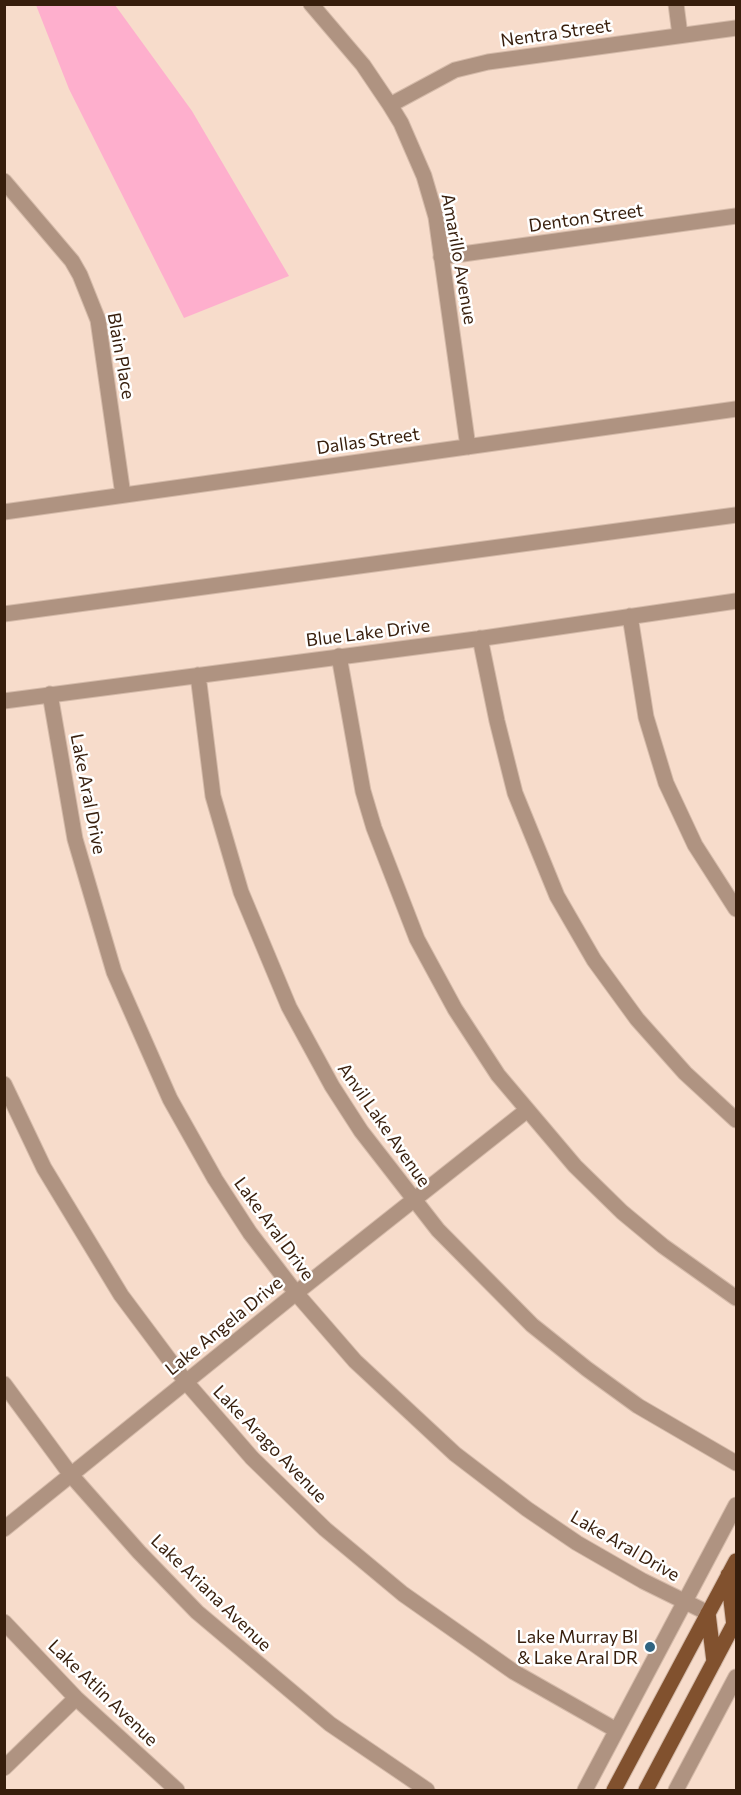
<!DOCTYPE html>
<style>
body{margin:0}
#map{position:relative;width:741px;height:1795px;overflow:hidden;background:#f7dccb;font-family:Commissioner,sans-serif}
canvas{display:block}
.frame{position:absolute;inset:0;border:6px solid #371e0c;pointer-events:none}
</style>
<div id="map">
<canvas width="741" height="1795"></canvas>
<div class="frame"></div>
</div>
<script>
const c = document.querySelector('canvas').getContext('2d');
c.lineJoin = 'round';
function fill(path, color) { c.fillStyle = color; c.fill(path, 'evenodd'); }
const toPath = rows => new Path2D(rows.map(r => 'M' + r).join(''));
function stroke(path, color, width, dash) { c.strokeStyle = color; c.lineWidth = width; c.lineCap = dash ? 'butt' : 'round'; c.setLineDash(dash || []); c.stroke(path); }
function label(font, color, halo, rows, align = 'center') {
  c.font = font + ' Commissioner,sans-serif'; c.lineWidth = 5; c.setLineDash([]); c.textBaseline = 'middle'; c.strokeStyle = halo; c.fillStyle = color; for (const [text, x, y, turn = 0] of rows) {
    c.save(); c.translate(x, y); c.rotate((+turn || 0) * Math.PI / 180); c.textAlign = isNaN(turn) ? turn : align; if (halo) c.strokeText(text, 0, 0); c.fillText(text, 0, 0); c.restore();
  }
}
fill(toPath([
 [36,5,115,5,192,111,289,276,184,318,69,89]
]), '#feafcd');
const minor = toPath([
 [311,4,363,65,390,105,401,123,424,176,436,217,468,447],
 [676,4,680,35],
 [390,105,455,70,488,62,736,28],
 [4,181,72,261,80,275,98,320,123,495],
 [441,257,736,216],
 [4,512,736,409],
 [4,614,736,515],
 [630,616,646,717,666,783,695,845,736,909],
 [480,638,497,721,515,793,557,896,594,960,637,1019,685,1073,736,1120],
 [339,656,363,791,374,828,417,939,455,1009,498,1075,575,1166,622,1212,663,1246,736,1298],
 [198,675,213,796,241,892,289,1007,332,1086,361,1131,438,1230,532,1325,587,1369,638,1406,736,1463],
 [50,694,75,839,114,972,170,1099,215,1179,250,1233,296,1293,355,1361,455,1454,527,1509,577,1543,643,1581,708,1613],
 [4,701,484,638,736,601],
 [4,1084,44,1168,121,1295,186,1382,252,1458,325,1529,403,1594,514,1672,616,1730],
 [4,1384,71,1475,139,1552,197,1612,330,1724,427,1790],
 [4,1529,296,1293,526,1111],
 [4,1622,76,1698,177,1790],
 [4,1768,76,1698],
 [585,1790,736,1505],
 [676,1790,736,1677]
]);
const major = toPath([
 [728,1575,734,1626],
 [708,1613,714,1662],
 [614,1790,736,1561],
 [646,1790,736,1620]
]);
stroke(minor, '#d4baa9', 17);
stroke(major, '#d4baa9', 17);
stroke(minor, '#af9381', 15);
stroke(major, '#81512e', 15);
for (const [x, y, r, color] of [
 [650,1647,6,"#306481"]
]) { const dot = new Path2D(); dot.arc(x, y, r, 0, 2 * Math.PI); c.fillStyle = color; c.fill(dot); stroke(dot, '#fff', 2); }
label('18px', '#371e0c', '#fff', [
 ["Nentra Street",556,33,-8],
 ["Denton Street",586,218,-8],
 ["Amarillo Avenue",459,259,80],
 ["Blain Place",121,356,80],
 ["Dallas Street",368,441,-8],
 ["Blue Lake Drive",368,633,-7],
 ["Lake Aral Drive",88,794,79],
 ["Anvil Lake Avenue",384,1125,55],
 ["Lake Aral Drive",274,1229,54],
 ["Lake Angela Drive",224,1326,-39],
 ["Lake Arago Avenue",270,1444,46],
 ["Lake Aral Drive",625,1546,30],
 ["Lake Ariana Avenue",211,1593,44],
 ["Lake Atlin Avenue",103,1693,44]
]);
label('18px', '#371e0c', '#fff', [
 ["Lake Murray Bl",638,1637],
 ["& Lake Aral DR",638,1658]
], 'right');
</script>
